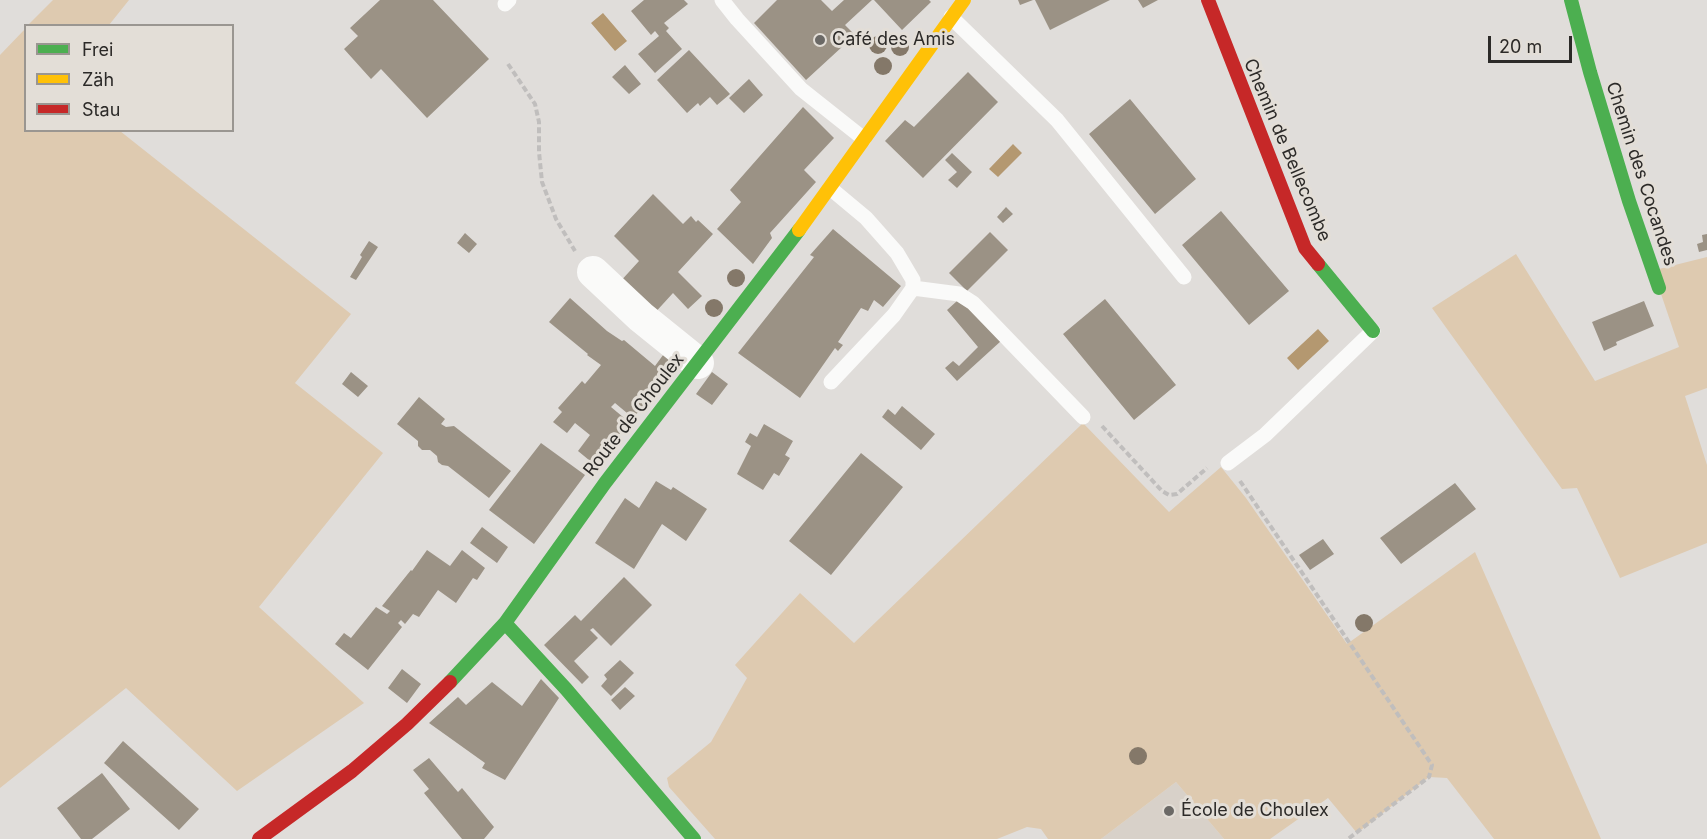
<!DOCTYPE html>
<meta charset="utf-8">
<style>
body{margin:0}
#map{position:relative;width:1707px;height:839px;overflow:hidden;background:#e0ddda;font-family:Inter,sans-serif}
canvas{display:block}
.legend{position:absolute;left:24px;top:24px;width:210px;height:108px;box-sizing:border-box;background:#e3ded7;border:2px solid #9a9691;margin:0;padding:8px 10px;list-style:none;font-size:18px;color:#2c2a28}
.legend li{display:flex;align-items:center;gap:12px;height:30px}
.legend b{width:30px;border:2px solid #9a9691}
.scale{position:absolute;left:1488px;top:36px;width:84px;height:27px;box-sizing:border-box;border:3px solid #2c2a28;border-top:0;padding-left:8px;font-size:18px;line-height:21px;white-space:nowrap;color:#2c2a28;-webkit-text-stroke:4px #e3ded7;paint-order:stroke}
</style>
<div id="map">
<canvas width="1707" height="839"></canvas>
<ul class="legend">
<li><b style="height:8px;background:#4caf50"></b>Frei</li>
<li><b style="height:8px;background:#ffc107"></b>Zäh</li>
<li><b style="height:8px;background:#c62828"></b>Stau</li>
</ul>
<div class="scale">20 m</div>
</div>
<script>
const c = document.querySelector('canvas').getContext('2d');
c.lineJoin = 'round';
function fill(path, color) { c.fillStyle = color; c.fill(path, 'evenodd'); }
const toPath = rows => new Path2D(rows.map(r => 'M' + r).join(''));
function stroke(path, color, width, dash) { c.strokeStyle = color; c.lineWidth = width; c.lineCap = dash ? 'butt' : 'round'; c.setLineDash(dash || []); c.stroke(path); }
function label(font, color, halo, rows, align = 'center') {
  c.font = font + ' Inter,sans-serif'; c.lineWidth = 6; c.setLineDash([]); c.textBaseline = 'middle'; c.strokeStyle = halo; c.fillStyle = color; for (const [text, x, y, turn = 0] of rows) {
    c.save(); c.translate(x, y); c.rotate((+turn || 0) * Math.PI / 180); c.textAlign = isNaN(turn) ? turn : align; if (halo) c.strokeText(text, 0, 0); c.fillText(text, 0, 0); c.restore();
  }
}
fill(toPath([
 [1176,782,1224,839,1101,839]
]), '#d8d1c9');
fill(toPath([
 [53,0,129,0,109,25,28,25],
 [25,29,26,130,120,131,351,314,295,383,383,453,259,607,364,703,237,791,126,688,0,788,0,55],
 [1516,254,1595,381,1679,347,1659,288,1659,269,1707,257,1707,388,1685,396,1707,465,1707,543,1620,578,1577,488,1562,489,1432,308],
 [1083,423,1169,512,1221,467,1246,498,1347,644,1475,552,1601,839,1494,839,1447,778,1429,777,1357,833,1328,798,1270,839,1224,839,1176,782,1101,839,1048,839,1041,829,1027,827,997,839,715,839,669,787,667,778,711,742,747,678,735,665,800,593,854,643]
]), '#decab0');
fill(toPath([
 [603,13,627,41,615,51,591,23],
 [1013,144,1022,153,998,177,989,169],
 [1318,329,1329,341,1298,370,1287,358]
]), '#b49870');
fill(toPath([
 [380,0,433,0,489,59,427,118,381,69,371,79,344,49,358,36,350,28],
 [644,0,684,0,688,4,664,23,669,28,666,31,682,49,655,73,638,54,659,36,655,31,651,35,631,11],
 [777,0,821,0,832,11,844,0,872,0,845,25,855,35,806,80,754,23],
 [874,0,929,0,931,2,902,30],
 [1018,0,1033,0,1020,5],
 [1035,0,1110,0,1050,30],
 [1138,0,1158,0,1143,8],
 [689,50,730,94,717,105,710,97,700,106,698,103,687,113,657,80],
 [625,65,641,84,629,94,612,77],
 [968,72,998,102,923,178,885,141,905,120,914,127],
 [749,79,763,95,744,113,729,98],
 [1130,99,1196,179,1155,214,1089,134],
 [803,107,834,138,804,170,816,182,770,233,772,238,753,264,717,229,741,202,730,190],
 [952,153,972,172,957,188,948,180,957,172,945,160],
 [653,194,683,224,691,216,696,222,698,220,713,234,678,272,702,296,688,309,673,293,652,316,618,284,639,261,614,236],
 [1006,207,1013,214,1003,223,997,217],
 [1221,211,1289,291,1249,325,1182,245],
 [833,229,901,286,883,307,874,300,868,311,861,308,838,342,843,345,838,351,835,348,800,398,738,353,814,257,810,255],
 [990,232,1008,250,967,291,949,273],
 [465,233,477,244,469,253,457,243],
 [1707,234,1707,250,1699,252,1697,244,1703,242,1702,235],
 [369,241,378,247,356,280,350,277,362,257,360,255],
 [570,298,607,331,622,341,624,340,655,366,666,351,675,358,670,363,676,369,633,418,615,403,611,407,629,422,595,465,578,451,590,435,575,423,567,433,553,422,562,412,558,408,582,381,585,384,601,365,587,355,588,354,549,322],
 [1105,299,1176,385,1134,420,1063,334],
 [957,301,967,307,1001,341,957,381,945,368,953,361,959,366,978,347,947,310],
 [1644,301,1654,326,1616,342,1617,345,1604,351,1592,322],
 [351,372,368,386,358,397,342,384],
 [712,372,728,384,712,405,696,394],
 [419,397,445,419,441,424,446,427,454,426,511,471,489,498,448,466,442,465,438,462,437,456,430,450,422,450,418,446,418,441,397,424],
 [902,406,935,434,921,450,882,417,888,409,895,415],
 [764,424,793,441,785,455,790,458,779,476,774,473,763,490,737,474,751,446,745,442,750,433,757,437],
 [541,443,585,475,534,544,489,510],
 [861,453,903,487,831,575,789,541],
 [656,481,671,490,673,487,707,509,686,541,662,524,634,569,595,543,625,498,639,508],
 [1455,483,1476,509,1401,564,1380,538],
 [482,527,508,547,497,563,470,543],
 [1323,539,1334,554,1310,570,1299,555],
 [427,550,450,566,462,550,485,568,477,580,473,578,456,603,438,590,419,617,413,614,405,624,401,620,398,623,402,627,368,670,335,644,344,633,351,638,376,607,387,614,390,611,382,606,411,570,412,571],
 [624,577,652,605,611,646,593,628,590,630,598,638,574,661,589,677,582,684,544,645,575,615,581,621],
 [620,660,634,673,611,696,601,686,607,679,604,675],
 [402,669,421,684,407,703,388,688],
 [541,679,559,698,505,780,482,768,485,763,429,723,458,697,466,705,492,682,522,706],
 [625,687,635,696,620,710,611,700],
 [123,741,199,809,179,830,104,763],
 [429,758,458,792,462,788,494,827,484,839,462,839,424,793,429,789,413,770],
 [102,773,130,809,92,839,81,839,57,808]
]), '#9b9285');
stroke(toPath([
 [508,64,535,104,539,122,539,152,542,182,556,219,575,251],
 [1102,426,1162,491,1169,495,1177,494,1207,468],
 [1240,481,1432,765,1429,777,1348,839]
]), '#c0bebd', 4, [6, 3]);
stroke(toPath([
 [722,0,737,19,801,89,864,139],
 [505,4,509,0],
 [951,17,1057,120,1184,277],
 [830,188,866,218,897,253,913,280,913,288,894,315,831,382],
 [913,288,959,294,973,303,1083,417],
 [1228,463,1265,435,1373,331]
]), '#fafaf9', 15);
stroke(toPath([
 [593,272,641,317,698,363]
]), '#fafaf9', 32);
stroke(toPath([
 [1571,0,1590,72,1629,201,1659,288],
 [1318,264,1373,331],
 [505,623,566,689,694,839],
 [450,682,505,623,605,483,799,230]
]), '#4caf50', 14);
stroke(toPath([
 [799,230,964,0]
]), '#ffc107', 14);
stroke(toPath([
 [1208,0,1305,248,1318,264],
 [259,839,352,771,407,724,450,682]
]), '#c62828', 14);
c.fillStyle = '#847869';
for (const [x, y] of [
 [878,45],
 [900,47],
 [883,66],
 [736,278],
 [714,308],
 [1364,623],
 [1138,756]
]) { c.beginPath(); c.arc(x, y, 9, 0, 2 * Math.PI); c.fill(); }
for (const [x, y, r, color] of [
 [820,40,6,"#6b6966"],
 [1169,811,6,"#6b6966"]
]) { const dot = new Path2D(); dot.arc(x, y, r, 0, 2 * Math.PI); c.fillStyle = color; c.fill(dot); stroke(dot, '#e3ded7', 2); }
label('18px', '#2c2a28', '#e3ded7', [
 ["Café des Amis",832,40],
 ["École de Choulex",1181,811]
], 'left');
label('18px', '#2c2a28', '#e3ded7', [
 ["Chemin de Bellecombe",1287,150,67],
 ["Chemin des Cocandes",1641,174,72],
 ["Route de Choulex",634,415,-52]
]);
</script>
